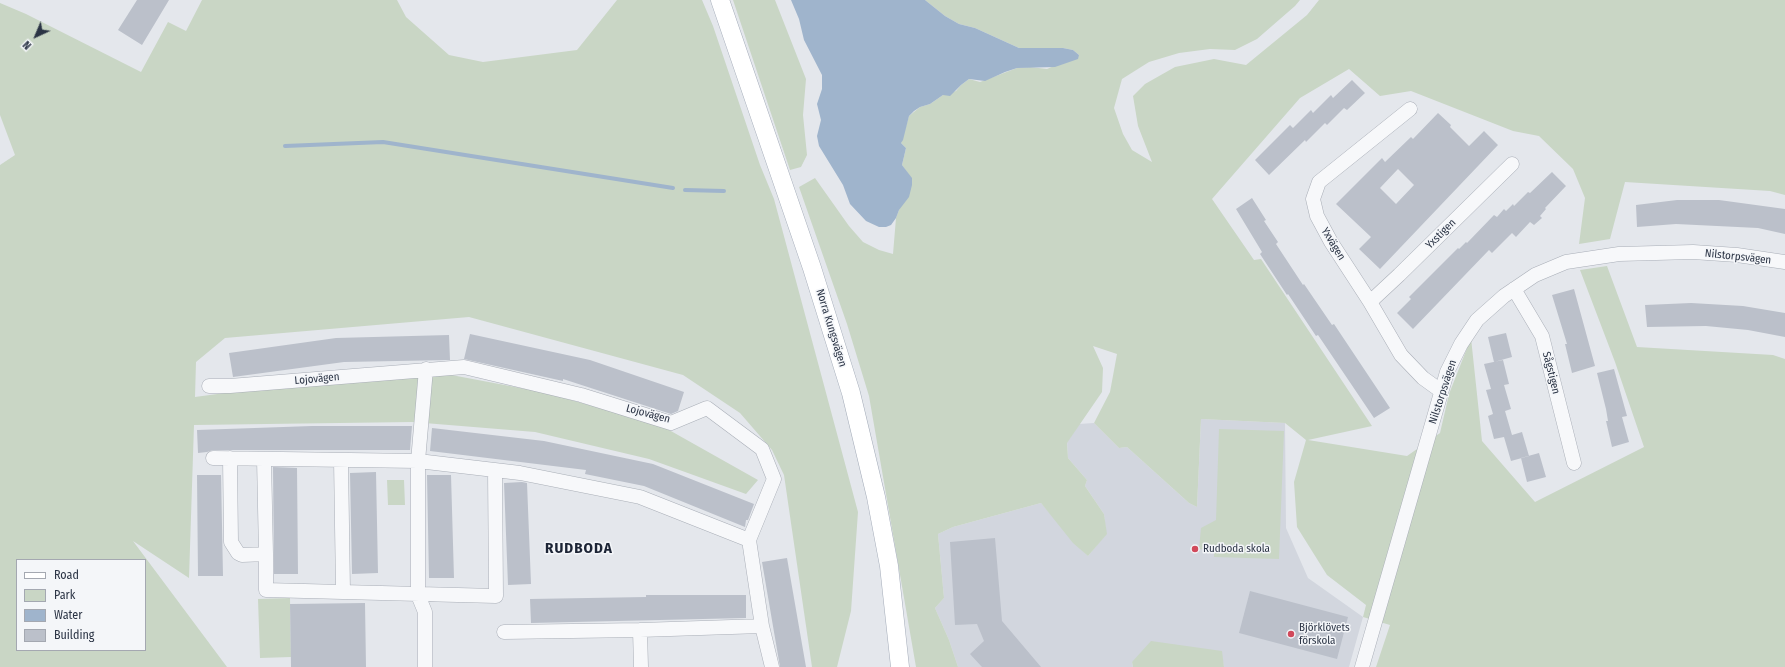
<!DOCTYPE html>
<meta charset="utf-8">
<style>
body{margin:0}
#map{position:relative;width:1785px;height:667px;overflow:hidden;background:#e4e7ec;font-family:"Fira Sans Condensed",sans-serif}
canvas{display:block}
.legend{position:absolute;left:16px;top:559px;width:130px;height:92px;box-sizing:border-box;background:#f4f6f9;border:1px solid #a4a8b1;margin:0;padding:5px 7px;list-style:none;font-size:12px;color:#2b3445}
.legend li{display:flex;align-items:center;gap:8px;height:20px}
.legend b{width:20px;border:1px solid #a4a8b1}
.north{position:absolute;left:16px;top:16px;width:40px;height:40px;-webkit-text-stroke:3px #f4f6f9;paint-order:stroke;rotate:224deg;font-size:11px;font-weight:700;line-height:16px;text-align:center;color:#2b3445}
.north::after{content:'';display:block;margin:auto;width:14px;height:18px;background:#2b3445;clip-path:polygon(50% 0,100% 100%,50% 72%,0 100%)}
</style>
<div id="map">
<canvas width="1785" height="667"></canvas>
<ul class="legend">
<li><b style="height:5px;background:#fff"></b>Road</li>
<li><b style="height:11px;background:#c9d6c5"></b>Park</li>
<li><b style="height:11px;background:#9fb4cc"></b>Water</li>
<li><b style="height:11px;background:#bbc0ca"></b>Building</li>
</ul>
<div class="north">N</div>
</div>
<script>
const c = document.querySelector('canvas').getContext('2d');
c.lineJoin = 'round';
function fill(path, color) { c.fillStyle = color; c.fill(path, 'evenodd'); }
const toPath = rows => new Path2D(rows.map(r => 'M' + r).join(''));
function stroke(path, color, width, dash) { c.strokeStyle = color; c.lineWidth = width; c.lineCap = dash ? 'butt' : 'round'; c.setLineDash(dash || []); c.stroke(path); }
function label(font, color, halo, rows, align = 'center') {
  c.font = font + ' "Fira Sans Condensed",sans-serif'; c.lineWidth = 3; c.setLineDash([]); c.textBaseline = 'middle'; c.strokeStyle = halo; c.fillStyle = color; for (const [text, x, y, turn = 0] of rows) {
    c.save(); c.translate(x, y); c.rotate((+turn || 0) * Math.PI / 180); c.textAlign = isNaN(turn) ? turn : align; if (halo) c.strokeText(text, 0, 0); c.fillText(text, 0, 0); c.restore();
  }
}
fill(toPath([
 [1201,419,1285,423,1286,528,1308,578,1363,617,1349,667,1224,667,1221,651,1132,662,1133,667,958,667,949,640,935,608,944,598,938,534,953,527,1041,503,1088,556,1106,534,1104,514,1085,486,1087,480,1068,458,1067,442,1079,424,1094,423,1119,448,1127,447,1189,503,1197,507]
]), '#d2d6de');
fill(toPath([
 [202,0,397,0,406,17,449,55,483,62,577,50,617,0,702,0,713,26,760,165,774,199,858,512,851,611,837,667,812,667,784,475,772,450,740,413,683,375,469,317,225,338,196,362,195,397,269,387,446,374,547,393,662,426,758,480,746,494,649,459,535,432,412,422,194,425,189,578,133,541,227,667,0,667,0,165,15,155,0,115,0,3,26,14,141,72,168,22,186,31],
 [17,560,145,560,145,650,17,650],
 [733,0,775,0,806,79,803,115,807,155,801,167,790,170],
 [925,0,1300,0,1295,6,1257,39,1235,50,1210,49,1179,53,1149,62,1122,79,1114,108,1123,134,1132,150,1152,162,1138,126,1133,96,1145,84,1175,67,1214,59,1246,65,1307,15,1319,0,1785,0,1785,195,1770,191,1625,182,1610,239,1579,244,1585,198,1573,169,1539,136,1513,131,1411,91,1380,96,1349,69,1300,98,1212,199,1254,260,1261,259,1372,426,1308,440,1407,456,1440,433,1449,394,1471,338,1482,441,1535,502,1644,447,1615,362,1580,270,1607,266,1637,347,1773,355,1785,359,1785,667,1376,667,1390,625,1363,617,1366,605,1327,575,1297,527,1294,482,1306,440,1285,423,1201,419,1197,507,1189,503,1127,447,1119,448,1094,423,1110,392,1117,354,1093,346,1103,368,1102,392,1067,443,1068,458,1087,480,1085,486,1104,514,1107,534,1088,556,1073,543,1041,503,953,527,938,534,944,598,935,608,949,640,958,667,916,667,869,396,847,324,799,187,815,178,849,226,863,242,879,250,893,254,896,218,911,178,902,165,906,148,901,143,909,116,920,107,930,104,943,95,956,91,961,85,969,79,980,82,1017,68,1030,67,1047,69,1079,55,1073,50,1063,48,1019,48,975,28,959,24,945,16],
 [1219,429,1284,431,1279,559,1214,557,1214,551,1199,549,1201,528,1216,520],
 [387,480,404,480,405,505,388,505],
 [290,598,291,657,260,658,258,599],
 [1151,641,1222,651,1224,667,1133,667,1132,662]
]), '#c9d6c5');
fill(toPath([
 [791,0,925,0,945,16,959,24,975,28,1019,48,1063,48,1073,50,1079,55,1078,59,1055,67,1017,68,1005,72,985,81,969,79,961,85,950,96,943,95,930,104,920,107,914,111,909,116,903,140,901,143,906,148,902,165,912,178,912,185,909,197,899,210,896,218,891,225,886,227,879,227,866,221,850,204,843,185,819,146,817,136,821,120,817,104,822,89,822,75,804,40,799,19]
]), '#9fb4cc');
stroke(toPath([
 [285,146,383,142,673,188],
 [685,190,724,191]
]), '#9fb4cc', 4);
fill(toPath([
 [137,0,169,0,142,45,118,30],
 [1352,80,1365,93,1347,110,1344,108,1327,125,1325,123,1306,142,1305,140,1269,175,1255,160,1290,125,1293,128,1311,110,1313,113,1331,95,1333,98],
 [1438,113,1451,125,1450,127,1469,146,1484,131,1498,145,1380,269,1359,249,1371,237,1336,204,1382,158,1385,162,1411,137,1413,139],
 [1398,169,1414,185,1396,204,1380,188],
 [1552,172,1566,186,1545,208,1546,209,1540,216,1542,218,1534,225,1530,222,1516,237,1512,233,1492,253,1489,250,1413,329,1397,313,1411,299,1409,297,1458,248,1459,249,1466,242,1467,243,1494,215,1497,217,1504,209,1506,211,1513,204,1514,206,1528,192,1530,193],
 [1252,198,1266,220,1264,221,1278,242,1276,244,1303,285,1304,284,1332,325,1334,324,1390,408,1374,418,1318,335,1316,336,1288,294,1287,295,1260,254,1262,252,1236,209],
 [1677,200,1719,200,1785,209,1785,234,1758,228,1676,224,1637,227,1636,205],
 [1574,289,1595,366,1572,373,1565,344,1567,344,1552,295],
 [1691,303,1743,306,1785,313,1785,337,1748,330,1706,326,1647,327,1645,305],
 [1506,333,1512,357,1494,362,1488,337],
 [470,334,590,360,684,392,678,411,671,414,563,379,563,381,464,359],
 [449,335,450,360,344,362,233,377,229,353,336,338],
 [1503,360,1509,384,1504,385,1511,409,1505,411,1512,435,1522,432,1529,456,1511,461,1504,437,1494,439,1488,416,1493,414,1486,390,1491,389,1484,364],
 [1614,369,1627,416,1622,417,1629,442,1612,447,1606,421,1608,421,1606,409,1597,373],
 [312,426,412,426,410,450,213,450,207,452,198,453,197,430],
 [432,428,544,441,653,464,754,504,748,520,746,520,745,527,644,486,585,474,586,470,430,451],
 [1539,453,1546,477,1527,482,1521,458],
 [273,467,297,468,298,574,274,574],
 [376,472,378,573,352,574,350,473],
 [197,475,221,475,223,576,198,576],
 [427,475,451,475,454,578,429,578],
 [522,482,527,483,531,584,508,585,504,483],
 [995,538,1002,621,1041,667,982,667,970,654,984,641,977,624,955,625,950,542],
 [787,558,806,667,780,667,762,562],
 [1250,591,1348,617,1337,659,1239,633],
 [646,595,746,595,746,618,531,623,530,599,646,597],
 [365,603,366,667,291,667,290,604]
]), '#bbc0ca');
const minor = toPath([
 [1410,109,1319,182,1313,199,1317,216,1331,242,1370,302,1401,355,1423,378,1441,391],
 [1514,289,1542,336,1574,463],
 [1370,302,1399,275,1512,164],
 [209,386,230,386,464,367,581,395,671,423,707,408,762,449,774,479,749,540,762,626,772,667],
 [213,458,418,461,520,473,640,497,749,540],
 [230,458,231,542,238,553,242,555,266,554,266,590,496,596,495,470],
 [264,459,266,554],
 [341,460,343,591],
 [640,630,641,667],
 [504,632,640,630,762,626],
 [425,667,425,612,418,595,418,461,426,369],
 [1362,667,1447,372,1461,344,1477,320,1504,296,1535,275,1566,262,1619,254,1693,252,1737,255,1785,262]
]);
const major = toPath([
 [720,0,812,268,851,393,876,497,889,566,900,667]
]);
stroke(minor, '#a9aeb7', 15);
stroke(major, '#a3abb8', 19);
stroke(minor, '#f7f8fa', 14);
stroke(major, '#fff', 18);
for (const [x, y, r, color] of [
 [1195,549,4,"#d1495b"],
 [1291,634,4,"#d1495b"]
]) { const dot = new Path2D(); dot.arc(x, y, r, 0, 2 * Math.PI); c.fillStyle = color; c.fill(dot); stroke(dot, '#f4f6f9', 1.5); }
label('11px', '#2b3445', '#f4f6f9', [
 ["Yxstigen",1441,234,-45],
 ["Yxvägen",1333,244,59],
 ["Nilstorpsvägen",1738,257,6],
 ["Norra Kungsvägen",831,328,73],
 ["Sågstigen",1551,373,76],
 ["Lojovägen",317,379,-5],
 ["Nilstorpsvägen",1443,392,-72],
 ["Lojovägen",648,414,15]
]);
label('11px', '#2b3445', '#f4f6f9', [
 ["Rudboda skola",1203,549],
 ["Björklövets",1299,628],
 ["förskola",1299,641]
], 'left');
c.letterSpacing = '1px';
label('bold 15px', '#1d2536', '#f4f6f9', [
 ["RUDBODA",579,549]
]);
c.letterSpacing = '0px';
</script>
